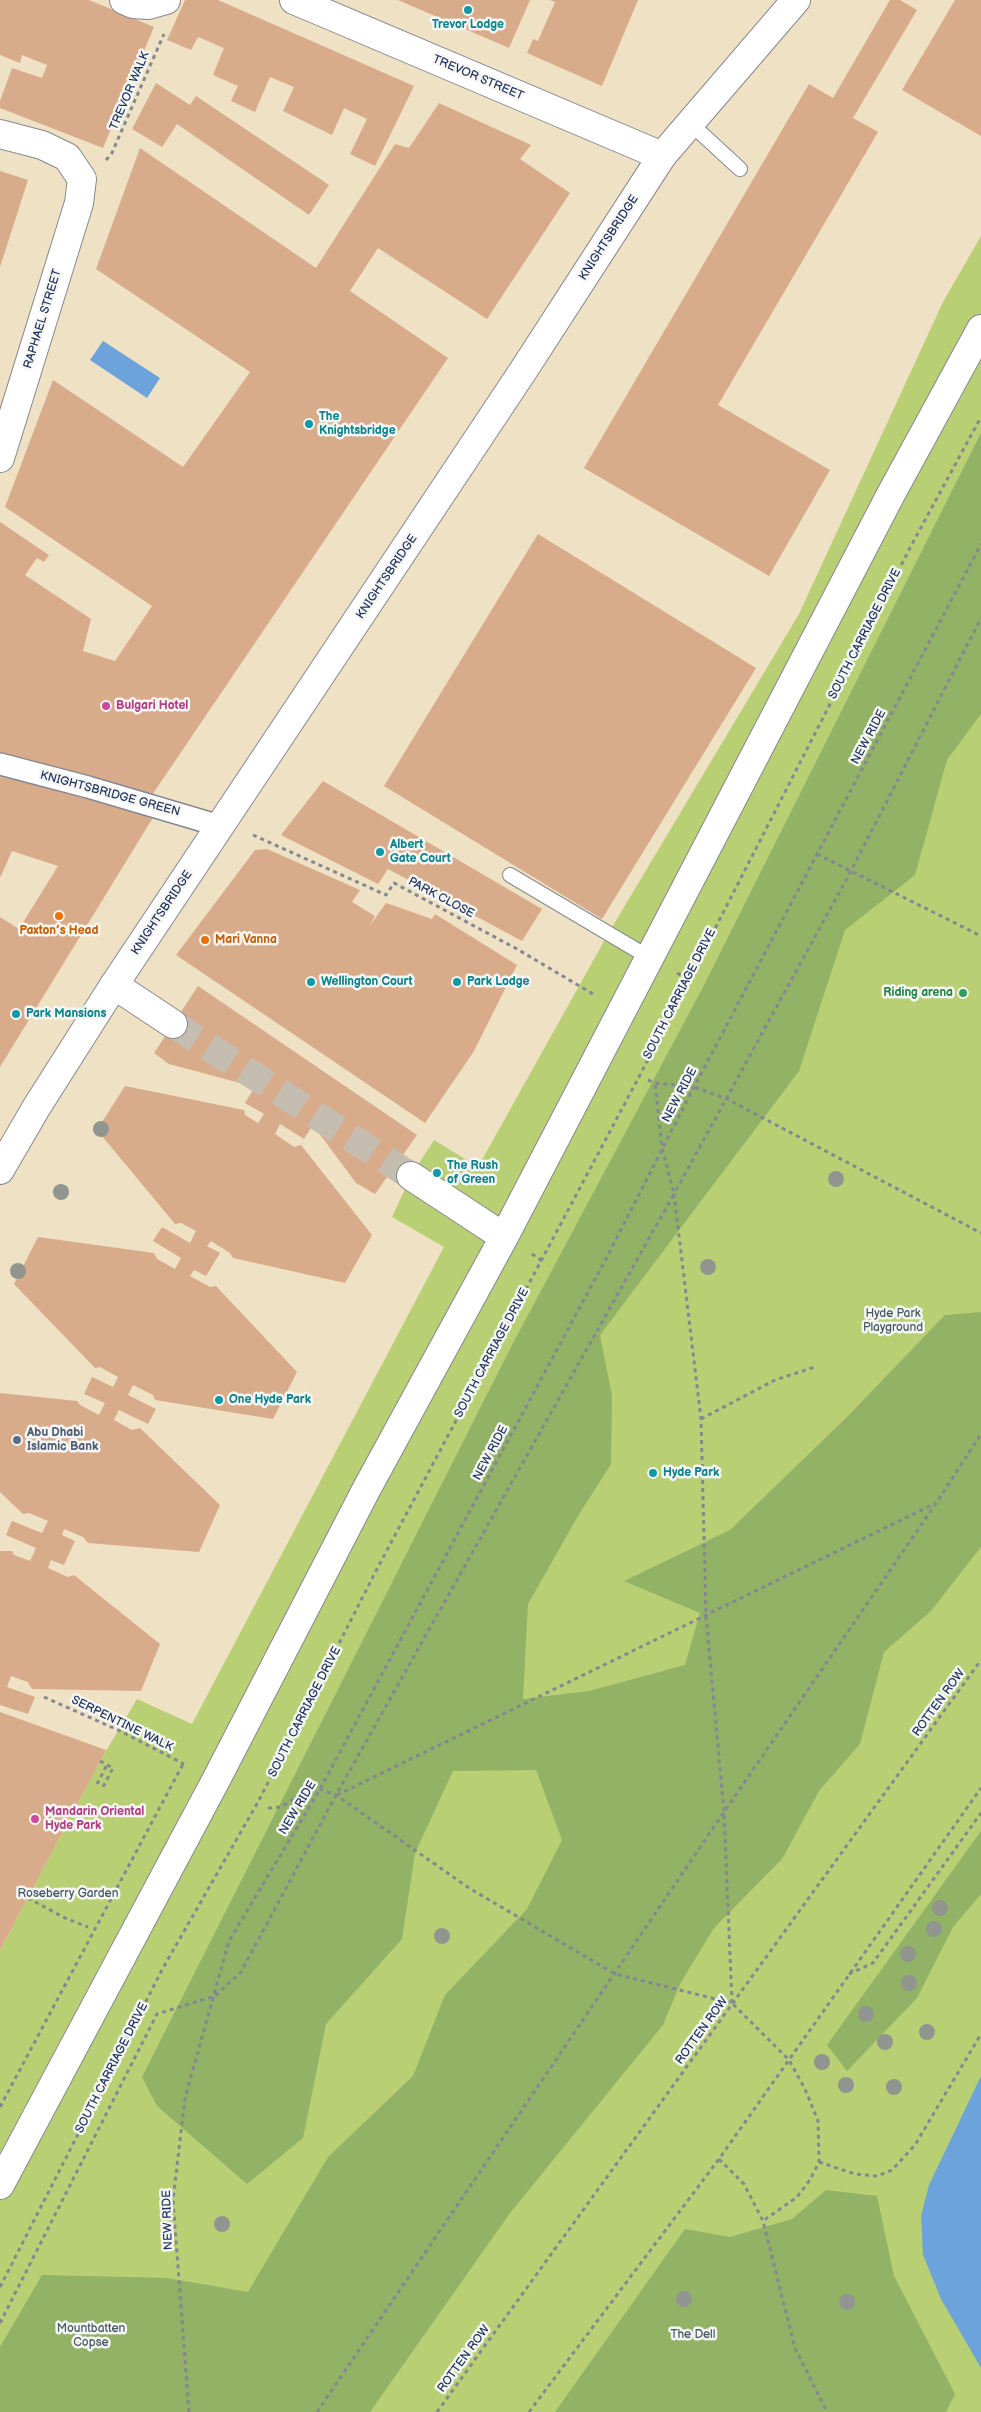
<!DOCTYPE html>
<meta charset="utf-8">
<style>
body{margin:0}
canvas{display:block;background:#efe1c4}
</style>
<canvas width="981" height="2412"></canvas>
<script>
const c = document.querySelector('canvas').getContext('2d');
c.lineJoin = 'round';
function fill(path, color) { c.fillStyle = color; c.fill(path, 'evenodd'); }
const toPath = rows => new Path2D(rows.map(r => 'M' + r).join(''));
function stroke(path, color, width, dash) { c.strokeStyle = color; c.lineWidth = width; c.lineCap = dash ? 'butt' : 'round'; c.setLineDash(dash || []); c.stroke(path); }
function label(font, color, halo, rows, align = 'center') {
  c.font = font + ' "Balsamiq Sans",sans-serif'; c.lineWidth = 5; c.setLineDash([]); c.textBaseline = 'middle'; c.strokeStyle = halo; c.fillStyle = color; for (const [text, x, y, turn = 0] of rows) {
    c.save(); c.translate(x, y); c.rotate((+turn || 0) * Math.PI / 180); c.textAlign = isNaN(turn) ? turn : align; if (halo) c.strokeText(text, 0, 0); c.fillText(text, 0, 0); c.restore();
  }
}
fill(toPath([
 [981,236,981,2412,0,2412,0,1950,100,1761,137,1699,192,1724,444,1247,392,1217,411,1176,434,1140,478,1167,608,934,799,614,943,302]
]), '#b9cf74');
fill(toPath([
 [981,433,981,714,947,760,915,875,845,930,799,1071,600,1335,612,1396,611,1464,578,1516,528,1604,523,1699,589,1691,685,1665,700,1613,624,1581,730,1530,847,1417,945,1315,981,1312,981,1547,931,1611,884,1652,860,1744,819,1791,782,1859,714,1928,681,1982,663,2025,510,2213,370,2412,0,2412,0,2347,42,2275,167,2278,248,2292,328,2157,413,2076,445,1995,527,1909,562,1840,536,1770,453,1771,415,1853,402,1939,326,2024,303,2138,247,2184,157,2106,142,2077,511,1347,703,987],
 [981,1831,981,1894,953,1927,917,1998,847,2071,827,2045],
 [826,2190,877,2196,894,2276,955,2394,946,2412,555,2412,685,2229,730,2237,792,2219]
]), '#92b266');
fill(toPath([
 [103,341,160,378,147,398,90,360],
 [981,2076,981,2368,941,2299,923,2255,921,2216,929,2185]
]), '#6ca3da');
fill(toPath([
 [0,0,89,0,154,27,103,148,0,108,0,101,12,68,42,78,47,65,22,55,20,63,0,55],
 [185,0,218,0,414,86,375,166,350,154,367,119,344,108,332,135,283,111,294,87,270,77,255,112,231,101,238,86,213,75,224,48,198,37,191,50,167,40],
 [398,0,530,0,509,48],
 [550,0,638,0,602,86,527,53,533,39,538,41,555,2],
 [890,0,900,0,917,10,853,118,878,132,718,405,830,470,769,576,584,468,809,84,833,98],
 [955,0,981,0,981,136,902,90],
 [156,83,190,105,196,96,329,185,309,215,177,124,162,147,132,129],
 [439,103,531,145,520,159,570,193,487,319,378,248,350,291,448,358,150,798,0,758,0,522,49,555,44,562,37,558,25,575,91,619,83,651,115,661,152,606,5,507,53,380,183,467,250,372,96,269,140,148,316,268,395,144,409,148],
 [0,171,28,180,0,267],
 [538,534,756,668,602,919,384,786],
 [18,773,154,816,0,1067,0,917,19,929,58,866,12,851,0,878,0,777,14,780],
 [323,781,542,909,522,941,388,869,378,884,281,835],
 [267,849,360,890,352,902,375,916,369,927,386,903,432,919,435,914,517,965,474,1051,425,1123,176,955,255,850],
 [198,986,417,1135,375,1194,356,1183,313,1125,304,1139,280,1124,275,1134,294,1147,301,1145,372,1235,345,1283,233,1258,230,1253,211,1241,207,1246,220,1253,206,1276,194,1270,190,1276,210,1287,216,1286,297,1372,273,1419,155,1400,153,1395,133,1385,128,1395,156,1409,148,1424,119,1410,114,1420,132,1430,140,1428,220,1505,199,1552,88,1543,83,1537,64,1529,62,1535,75,1541,64,1565,51,1560,48,1568,68,1577,74,1575,160,1644,141,1691,32,1689,28,1682,11,1676,7,1687,35,1697,28,1714,0,1705,0,1551,12,1551,14,1555,30,1561,36,1548,6,1535,12,1521,42,1533,48,1521,29,1513,23,1514,0,1492,0,1393,77,1401,80,1405,99,1415,105,1403,84,1394,92,1377,113,1387,118,1377,100,1367,95,1368,14,1284,38,1237,154,1253,157,1259,175,1269,181,1258,153,1241,162,1227,190,1243,196,1231,181,1223,175,1224,97,1130,125,1086,244,1110,245,1115,258,1123,264,1114,245,1103,255,1087,169,1064,154,1053],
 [0,1712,106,1750,0,1950]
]), '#d8ab8b');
stroke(toPath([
 [173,1024,411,1176]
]), '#c5bdb0', 28, [28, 14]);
const service = toPath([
 [690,123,740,169],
 [510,875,650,958]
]);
const pedestrian = toPath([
 [0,764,88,787,220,826]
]);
const minor = toPath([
 [124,0,133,4,148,5,166,0],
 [294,0,662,156],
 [0,134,42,145,67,157,82,179,79,203,0,458],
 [114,985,173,1024],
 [411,1176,504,1237],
 [0,2185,216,1780,366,1490,504,1237,891,494,981,329]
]);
const primary = toPath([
 [0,1170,36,1108,114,985,523,371,662,156,796,0]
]);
stroke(service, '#858891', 16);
stroke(pedestrian, '#858891', 24);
stroke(minor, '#858891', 30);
stroke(primary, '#858891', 30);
stroke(toPath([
 [106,160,111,155,164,34],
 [253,835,386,895,394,883,517,949,593,994],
 [817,854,981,936],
 [677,973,688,979],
 [648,1080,655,1083,694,1087,727,1099,981,1233],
 [532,1254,542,1261],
 [701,1419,775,1380,815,1367],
 [44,1697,118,1730,184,1764],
 [100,1761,113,1768,103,1787],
 [97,1784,107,1765],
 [337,1795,936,1503],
 [268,1808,281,1807,303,1793,320,1789,336,1795,469,1888,615,1974,732,2003,789,2060,805,2089,818,2121,819,2162,810,2180,797,2197,763,2221],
 [28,1898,65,1918,88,1927],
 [849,1974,873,1963,981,1813],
 [732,2003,724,1812,706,1615,701,1419,674,1194,851,871,981,618],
 [0,2107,183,1764],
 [719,2159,744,2184,763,2221,795,2348,827,2412],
 [819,2162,855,2174,877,2176,892,2170,915,2145,981,2034],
 [0,2287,163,1968,258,1802,377,1569,640,1075,912,544,981,417],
 [0,2323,157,2014,215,1996,241,1972,336,1795,674,1194,662,1148,655,1083],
 [189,2412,173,2200,185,2098,229,1941,320,1789,608,1255,694,1087,981,544],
 [317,2412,724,1812,937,1502,981,1434],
 [437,2412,981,1660],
 [529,2412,719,2159,981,1788]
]), '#858891', 3, [4, 4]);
stroke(service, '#fff', 14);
stroke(pedestrian, '#fff', 21);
stroke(minor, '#fff', 28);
stroke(primary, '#fff', 28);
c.fillStyle = '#90958f';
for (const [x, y] of [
 [101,1129],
 [836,1179],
 [61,1192],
 [708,1267],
 [18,1271],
 [940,1908],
 [934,1929],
 [442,1936],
 [908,1954],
 [909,1983],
 [866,2014],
 [927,2032],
 [885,2042],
 [822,2062],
 [846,2085],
 [894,2087],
 [222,2224],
 [684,2299],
 [847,2302]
]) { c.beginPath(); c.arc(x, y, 8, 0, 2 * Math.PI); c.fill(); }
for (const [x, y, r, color] of [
 [468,10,5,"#0f9aa8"],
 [309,424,5,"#0f9aa8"],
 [106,706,5,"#d1479c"],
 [380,852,5,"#0f9aa8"],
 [59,916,5,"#e8710a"],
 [205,940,5,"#e8710a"],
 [311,982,5,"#0f9aa8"],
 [457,982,5,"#0f9aa8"],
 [963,993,5,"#2e9e5b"],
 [16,1014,5,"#0f9aa8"],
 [437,1173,5,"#0f9aa8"],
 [219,1400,5,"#0f9aa8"],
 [17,1440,5,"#5c6f8a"],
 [653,1473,5,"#0f9aa8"],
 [35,1819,5,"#d1479c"]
]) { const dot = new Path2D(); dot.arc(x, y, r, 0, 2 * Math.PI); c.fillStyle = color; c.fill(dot); stroke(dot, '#f6f6f2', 2); }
label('bold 12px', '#0d838f', '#f6f6f2', [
 ["Trevor Lodge",468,25,"center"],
 ["The",319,417],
 ["Knightsbridge",319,431],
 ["Albert",390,845],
 ["Gate Court",390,859],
 ["Wellington Court",321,982],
 ["Park Lodge",467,982],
 ["Park Mansions",26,1014],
 ["The Rush",447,1166],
 ["of Green",447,1180],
 ["One Hyde Park",229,1400],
 ["Hyde Park",663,1473]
], 'left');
label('12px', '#1b2f5e', '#f6f6f2', [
 ["TREVOR STREET",478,78,23],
 ["TREVOR WALK",130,91,-67],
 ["KNIGHTSBRIDGE",609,238,-57],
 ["RAPHAEL STREET",43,319,-73],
 ["KNIGHTSBRIDGE",387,577,-56],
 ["SOUTH CARRIAGE DRIVE",865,634,-63],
 ["NEW RIDE",869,737,-62],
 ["KNIGHTSBRIDGE GREEN",110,794,15],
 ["PARK CLOSE",441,898,28],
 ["KNIGHTSBRIDGE",162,913,-56],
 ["SOUTH CARRIAGE DRIVE",680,994,-63],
 ["NEW RIDE",680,1095,-62],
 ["SOUTH CARRIAGE DRIVE",492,1353,-62],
 ["NEW RIDE",491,1453,-62],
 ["ROTTEN ROW",939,1703,-54],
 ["SOUTH CARRIAGE DRIVE",305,1712,-63],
 ["SERPENTINE WALK",122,1724,26],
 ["NEW RIDE",298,1808,-59],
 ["ROTTEN ROW",702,2031,-54],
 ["SOUTH CARRIAGE DRIVE",112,2068,-63],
 ["NEW RIDE",168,2220,-92],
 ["ROTTEN ROW",464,2359,-54]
]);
label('bold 12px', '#b23c85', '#f6f6f2', [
 ["Bulgari Hotel",116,706],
 ["Mandarin Oriental",45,1812],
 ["Hyde Park",45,1826]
], 'left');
label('bold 12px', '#c56008', '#f6f6f2', [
 ["Paxton’s Head",59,931],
 ["Mari Vanna",215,940,"left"]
]);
label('bold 12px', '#27864d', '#f6f6f2', [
 ["Riding arena",953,993]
], 'right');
label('12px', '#425764', '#f6f6f2', [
 ["Hyde Park",893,1314],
 ["Playground",893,1328],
 ["Roseberry Garden",68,1894],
 ["Mountbatten",91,2329],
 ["Copse",91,2343],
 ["The Dell",693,2335]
]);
label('bold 12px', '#4e5e75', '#f6f6f2', [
 ["Abu Dhabi",27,1433],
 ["Islamic Bank",27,1447]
], 'left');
</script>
